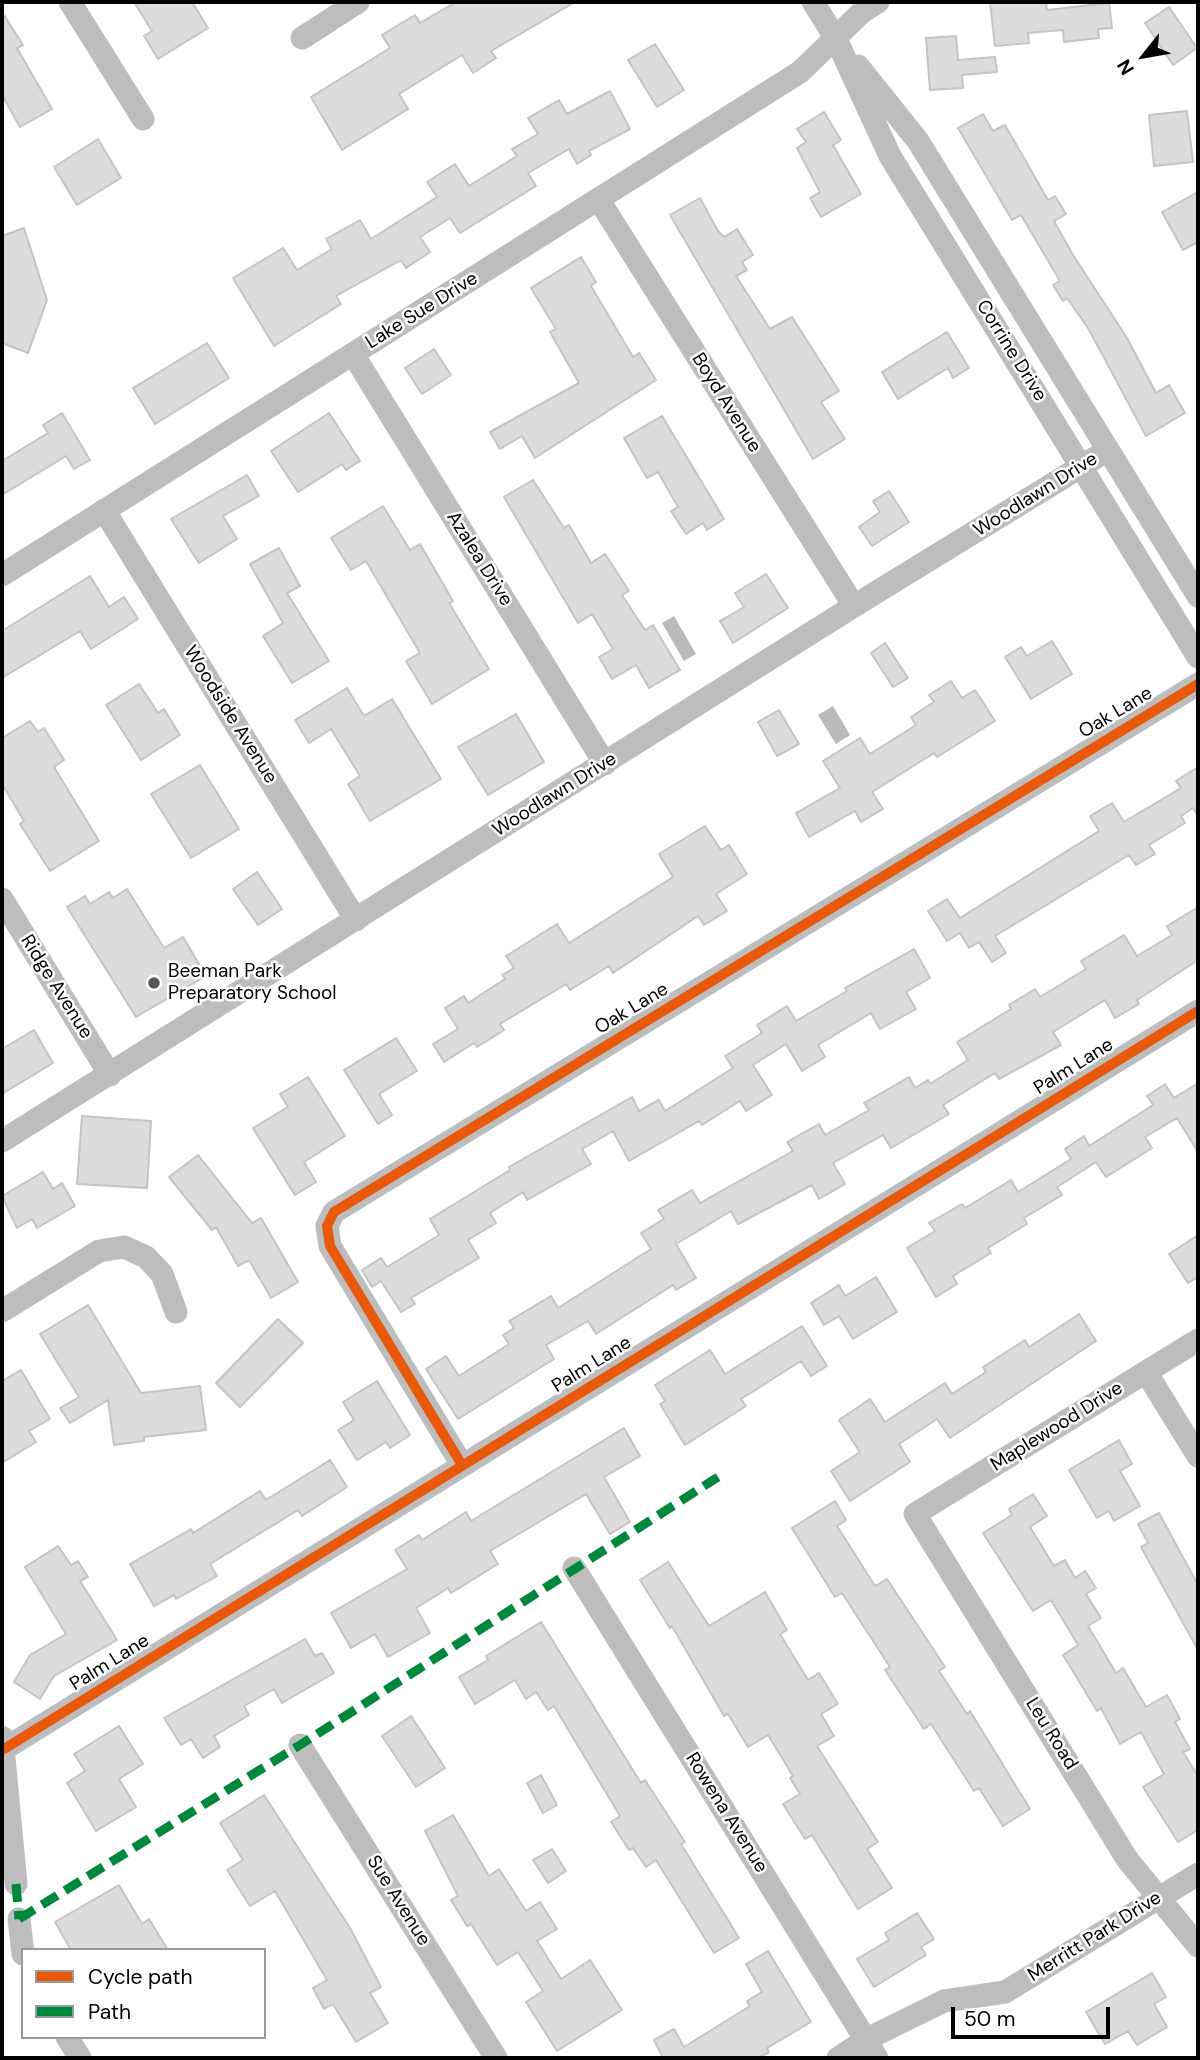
<!DOCTYPE html>
<style>
body{margin:0}
#map{position:relative;width:1200px;height:2060px;overflow:hidden;background:#fff;font-family:"DM Sans",sans-serif}
canvas{display:block}
.frame{position:absolute;inset:0;border:4px solid #000;pointer-events:none}
.legend{position:absolute;left:21px;top:1948px;width:245px;height:91px;box-sizing:border-box;background:#fff;border:2px solid #999;margin:0;padding:9px 12px;list-style:none;font-size:21px;color:#000}
.legend li{display:flex;align-items:center;gap:14px;height:35px}
.legend b{width:35px;border:2px solid #999}
.north{position:absolute;left:1109px;top:21px;width:70px;height:70px;-webkit-text-stroke:5px #fff;paint-order:stroke;rotate:239deg;font-size:19px;font-weight:700;line-height:28px;text-align:center;color:#000}
.north::after{content:'';display:block;margin:auto;width:24px;height:32px;background:#000;clip-path:polygon(50% 0,100% 100%,50% 72%,0 100%)}
.scale{position:absolute;left:951px;top:2007px;width:159px;height:32px;box-sizing:border-box;border:4px solid #000;border-top:0;padding-left:9px;font-size:21px;line-height:24px;white-space:nowrap;color:#000;-webkit-text-stroke:5px #fff;paint-order:stroke}
</style>
<div id="map">
<canvas width="1200" height="2060"></canvas>
<div class="frame"></div>
<ul class="legend">
<li><b style="height:9px;background:#e8590c"></b>Cycle path</li>
<li><b style="height:9px;background:#00873e"></b>Path</li>
</ul>
<div class="north">N</div>
<div class="scale">50 m</div>
</div>
<script>
const c = document.querySelector('canvas').getContext('2d');
c.lineJoin = 'round';
function fill(path, color) { c.fillStyle = color; c.fill(path, 'evenodd'); }
const toPath = rows => new Path2D(rows.map(r => 'M' + r).join(''));
function stroke(path, color, width, dash) { c.strokeStyle = color; c.lineWidth = width; c.lineCap = dash ? 'butt' : 'round'; c.setLineDash(dash || []); c.stroke(path); }
function label(font, color, halo, rows, align = 'center') {
  c.font = font + ' "DM Sans",sans-serif'; c.lineWidth = 5; c.setLineDash([]); c.textBaseline = 'middle'; c.strokeStyle = halo; c.fillStyle = color; for (const [text, x, y, turn = 0] of rows) {
    c.save(); c.translate(x, y); c.rotate((+turn || 0) * Math.PI / 180); c.textAlign = isNaN(turn) ? turn : align; if (halo) c.strokeText(text, 0, 0); c.fillText(text, 0, 0); c.restore();
  }
}
fill(toPath([
 [674,616,696,654,684,661,662,623],
 [833,706,850,735,836,744,818,715]
]), '#bababa');
const building = toPath([
 [134,2,192,2,208,28,158,59,144,36,152,31,134,2],
 [456,2,575,2,491,51,496,58,473,73,462,55,399,94,408,109,342,150,311,97,390,48,382,35,415,15,420,23,456,2],
 [990,2,1046,2,1047,10,1109,3,1112,28,1098,29,1099,38,1064,42,1063,30,1028,33,1029,43,995,46,990,2],
 [1169,7,1197,48,1173,65,1145,23,1169,7],
 [2,12,23,45,17,48,52,109,20,127,2,95,2,12],
 [956,36,958,60,995,57,997,72,962,75,963,88,930,90,926,38,956,36],
 [655,44,684,90,657,107,628,60,655,44],
 [610,91,630,129,589,151,591,155,577,164,569,149,528,173,536,186,460,233,450,218,420,237,430,252,406,268,401,260,336,296,341,304,274,346,233,278,283,248,297,270,332,249,326,239,360,220,371,239,437,197,427,182,455,164,469,186,517,156,512,149,538,134,528,118,559,100,567,114,610,91],
 [1187,111,1193,162,1154,166,1149,115,1187,111],
 [824,112,841,140,833,145,861,194,821,217,810,198,820,192,797,148,806,142,797,129,824,112],
 [983,114,993,131,1005,125,1048,200,1055,196,1066,214,1054,221,1073,255,1127,338,1156,393,1169,385,1185,413,1146,436,1088,328,1067,298,1063,301,1053,285,1060,281,1021,215,1012,220,958,128,983,114],
 [98,139,121,178,77,205,54,167,98,139],
 [1198,192,1198,242,1183,250,1162,212,1198,192],
 [700,198,718,231,724,237,737,229,753,255,742,262,747,270,736,276,770,329,792,317,839,391,821,402,845,439,813,459,670,215,700,198],
 [24,228,47,300,28,353,2,343,2,236,24,228],
 [581,257,596,282,591,286,633,357,639,353,656,380,535,458,522,436,500,449,490,432,579,383,550,332,556,329,531,288,581,257],
 [947,332,969,368,953,378,948,368,898,399,882,372,947,332],
 [207,343,229,378,155,424,133,388,207,343],
 [434,349,451,375,422,394,405,368,434,349],
 [62,413,90,460,74,469,66,456,2,495,2,461,48,433,43,425,62,413],
 [329,413,360,461,346,470,342,464,298,492,271,451,329,413],
 [662,416,724,519,707,530,703,523,686,534,671,511,678,507,658,472,647,478,624,438,662,416],
 [247,475,259,496,223,516,237,539,199,563,171,519,247,475],
 [533,480,564,528,569,525,591,563,605,554,629,591,622,595,645,630,653,625,680,670,649,688,636,665,612,679,599,657,613,649,592,614,578,623,504,497,533,480],
 [889,491,909,522,872,546,859,527,880,512,873,501,889,491],
 [383,506,410,550,420,544,453,601,449,603,489,669,432,704,406,661,420,653,366,561,351,570,331,538,383,506],
 [279,548,300,586,287,593,329,661,292,683,263,636,283,623,250,564,279,548],
 [766,574,788,608,733,643,720,621,744,607,735,593,766,574],
 [90,576,109,607,124,597,138,619,91,649,80,631,2,678,2,631,90,576],
 [1052,641,1072,674,1031,699,1005,657,1021,647,1027,656,1052,641],
 [885,643,908,678,893,687,871,653,885,643],
 [951,681,962,698,975,690,995,721,937,757,934,753,872,792,883,809,861,822,855,811,809,837,796,813,840,788,823,761,860,738,870,754,916,725,911,717,934,702,929,695,951,681],
 [139,684,158,713,164,709,180,735,141,760,106,705,139,684],
 [347,688,364,716,392,699,441,779,370,821,348,784,360,776,331,729,309,743,295,720,347,688],
 [779,710,799,744,777,756,758,722,779,710],
 [516,714,544,762,488,795,458,747,516,714],
 [30,721,38,732,44,728,64,760,54,767,99,841,50,871,20,824,24,821,2,784,2,738,30,721],
 [200,765,239,829,191,858,151,794,200,765],
 [1198,767,1198,816,1193,808,1181,816,1185,823,1149,845,1155,854,1136,865,1129,855,995,936,1006,953,992,962,979,942,969,948,960,933,947,941,928,911,947,899,960,918,1099,831,1090,816,1112,803,1124,822,1181,788,1176,781,1198,767],
 [705,826,721,850,729,845,747,874,716,894,727,911,704,925,698,916,613,973,609,966,570,990,566,984,500,1024,504,1030,477,1047,474,1043,444,1062,433,1044,458,1029,445,1008,464,996,468,1003,505,979,502,975,514,968,506,956,557,924,569,943,673,877,659,854,705,826],
 [257,872,282,909,258,925,233,889,257,872],
 [127,889,164,948,183,937,206,976,136,1017,67,907,85,896,90,904,109,892,113,898,127,889],
 [1198,907,1198,960,1137,1000,1139,1004,1115,1018,1105,1000,1053,1032,1061,1045,999,1079,995,1073,943,1105,949,1114,891,1148,883,1135,833,1163,845,1184,819,1199,812,1185,738,1224,731,1211,676,1244,696,1278,676,1290,673,1285,596,1334,588,1321,546,1345,554,1359,458,1419,426,1369,446,1356,459,1376,509,1344,503,1335,514,1328,509,1321,551,1296,558,1308,651,1249,641,1233,664,1219,658,1210,692,1190,700,1203,793,1151,787,1142,819,1124,825,1135,869,1110,864,1103,909,1077,915,1088,928,1080,930,1084,968,1060,957,1042,1011,1009,1009,1005,1035,989,1040,997,1086,969,1081,961,1124,935,1137,956,1172,935,1167,926,1198,907],
 [914,949,930,978,906,992,916,1009,880,1029,871,1013,818,1045,825,1057,802,1071,786,1044,753,1065,772,1095,746,1111,740,1101,702,1125,699,1121,629,1161,613,1131,582,1149,591,1164,527,1200,523,1192,490,1213,496,1223,468,1240,479,1258,411,1298,415,1304,401,1312,381,1281,372,1287,362,1270,381,1258,387,1267,439,1235,430,1219,510,1170,509,1167,632,1097,639,1111,659,1100,665,1111,733,1068,725,1056,762,1033,757,1025,787,1006,796,1021,847,991,845,988,914,949],
 [34,1030,53,1063,2,1094,2,1049,34,1030],
 [396,1038,417,1071,379,1094,392,1115,378,1124,344,1070,396,1038],
 [308,1077,345,1136,304,1162,316,1182,295,1195,253,1128,288,1107,280,1094,308,1077],
 [1198,1083,1198,1152,1177,1118,1145,1137,1152,1148,1106,1177,1096,1162,1057,1187,1062,1195,1024,1218,1027,1224,988,1248,991,1253,953,1276,957,1284,936,1297,907,1248,935,1231,929,1223,962,1204,965,1208,1011,1180,1018,1192,1071,1159,1065,1149,1084,1136,1089,1146,1153,1105,1147,1096,1165,1084,1174,1098,1198,1083],
 [82,1116,151,1121,147,1188,77,1184,82,1116],
 [198,1155,252,1223,261,1218,298,1282,271,1298,249,1260,238,1266,216,1227,212,1230,169,1177,198,1155],
 [43,1172,53,1189,62,1183,75,1206,37,1228,32,1219,17,1228,2,1196,43,1172],
 [1198,1235,1198,1277,1188,1283,1169,1254,1198,1235],
 [876,1277,897,1312,853,1339,839,1316,824,1325,811,1303,839,1285,845,1296,876,1277],
 [88,1305,141,1393,200,1386,206,1430,144,1437,144,1441,114,1445,108,1400,70,1423,60,1408,79,1397,40,1334,88,1305],
 [1079,1314,1096,1341,950,1438,937,1419,899,1444,910,1462,850,1501,831,1471,860,1452,839,1420,870,1399,885,1422,945,1383,952,1394,986,1372,983,1367,1025,1340,1029,1347,1079,1314],
 [278,1319,303,1343,240,1407,216,1383,278,1319],
 [802,1326,827,1366,811,1376,801,1361,741,1399,746,1406,685,1445,660,1404,665,1401,655,1385,710,1350,725,1374,802,1326],
 [21,1370,50,1419,29,1431,36,1442,2,1463,2,1381,21,1370],
 [377,1381,410,1435,390,1448,386,1442,357,1460,338,1430,354,1420,343,1402,377,1381],
 [624,1428,640,1456,604,1477,630,1522,610,1534,586,1494,490,1551,498,1564,451,1593,448,1588,416,1608,430,1633,388,1657,375,1634,351,1648,331,1613,407,1569,395,1550,419,1535,422,1540,466,1512,471,1521,624,1428],
 [1119,1440,1132,1464,1120,1471,1140,1506,1114,1521,1109,1511,1097,1518,1069,1470,1119,1440],
 [330,1460,347,1487,302,1516,298,1510,210,1564,217,1576,176,1599,174,1595,154,1606,130,1564,191,1529,193,1533,260,1491,266,1500,330,1460],
 [1033,1494,1047,1516,1030,1527,1054,1566,1065,1560,1075,1578,1085,1571,1096,1588,1086,1594,1101,1618,1088,1626,1116,1673,1123,1668,1146,1707,1167,1695,1180,1719,1175,1722,1190,1749,1183,1752,1198,1776,1198,1830,1178,1842,1143,1787,1164,1774,1141,1732,1120,1744,1101,1708,1097,1711,1063,1655,1078,1645,1051,1600,1033,1611,983,1533,1012,1515,1009,1509,1033,1494],
 [835,1501,846,1520,837,1526,875,1586,887,1579,945,1667,939,1671,967,1714,970,1711,1030,1809,1003,1826,979,1788,974,1791,931,1724,924,1729,885,1670,890,1667,864,1627,842,1593,835,1597,792,1528,835,1501],
 [1159,1513,1198,1585,1198,1650,1141,1547,1148,1543,1138,1524,1159,1513],
 [58,1546,71,1565,78,1561,88,1577,80,1581,117,1640,54,1676,40,1699,14,1682,30,1655,66,1634,25,1567,58,1546],
 [668,1562,709,1626,765,1592,787,1630,780,1634,808,1680,819,1673,838,1704,821,1714,834,1736,817,1746,878,1842,867,1849,892,1888,858,1909,812,1835,805,1839,783,1804,800,1794,790,1778,793,1776,768,1735,748,1747,728,1714,724,1716,672,1626,670,1628,640,1580,668,1562],
 [541,1622,641,1783,645,1780,685,1842,681,1844,739,1938,714,1953,656,1860,646,1867,633,1848,629,1850,611,1822,620,1816,554,1706,548,1710,536,1692,526,1699,515,1680,475,1704,459,1677,488,1660,486,1656,541,1622],
 [305,1639,315,1656,322,1653,334,1673,282,1703,274,1689,244,1706,249,1715,214,1736,220,1747,203,1758,191,1739,181,1745,164,1718,305,1639],
 [411,1716,445,1768,416,1787,382,1736,411,1716],
 [119,1726,143,1764,119,1779,136,1807,96,1831,67,1783,85,1771,74,1754,119,1726],
 [541,1775,557,1805,543,1813,527,1783,541,1775],
 [264,1795,350,1928,381,1987,370,1993,388,2023,356,2042,333,2004,324,2009,313,1988,327,1980,275,1891,250,1906,227,1870,243,1860,220,1823,264,1795],
 [453,1815,489,1876,499,1869,526,1911,540,1902,557,1929,537,1941,561,1979,590,1960,622,2010,557,2051,526,2002,543,1991,518,1952,497,1965,471,1924,467,1926,451,1900,458,1896,425,1831,453,1815],
 [552,1849,566,1871,548,1883,533,1860,552,1849],
 [119,1885,142,1924,149,1919,168,1950,71,1950,55,1922,119,1885],
 [917,1913,934,1939,921,1947,926,1955,874,1987,857,1959,889,1940,885,1933,917,1913],
 [768,1951,811,2022,767,2048,769,2052,758,2058,663,2058,654,2040,674,2029,684,2047,750,2006,747,2001,762,1992,746,1964,768,1951],
 [1152,1973,1166,1997,1154,2004,1167,2027,1137,2045,1128,2031,1105,2044,1086,2012,1152,1973]
]);
fill(building, '#dcdcdc');
stroke(building, '#c4c4c4', 2);
stroke(toPath([
 [70,2,143,119],
 [813,2,836,39,890,156,1198,657],
 [302,38,358,2],
 [858,66,918,141,1198,596],
 [599,200,854,606],
 [353,354,605,764],
 [104,510,356,920],
 [2,575,800,72,862,12,878,2],
 [2,899,110,1075],
 [2,1141,854,606,1108,450],
 [2,1311,99,1251,124,1247,146,1257,162,1274,176,1312],
 [1198,1340,915,1514,1127,1859,1198,1946],
 [1146,1372,1198,1456],
 [462,1465,330,1246,327,1226,334,1212,1198,684],
 [574,1568,877,2058],
 [2,1737,16,1884],
 [300,1745,496,2058],
 [4,1749,1198,1011],
 [19,1919,23,1954],
 [67,2037,80,2058],
 [838,2058,867,2039,944,2001,1005,1992,1198,1874]
]), '#bdbdbd', 23);
stroke(toPath([
 [16,1884,19,1919],
 [19,1919,300,1745,718,1477]
]), '#00873e', 9, [18, 9]);
stroke(toPath([
 [462,1465,330,1246,327,1226,334,1212,1198,684],
 [4,1749,1198,1011]
]), '#e8590c', 10);
for (const [x, y, r, color] of [
 [154,983,7,"#595959"]
]) { const dot = new Path2D(); dot.arc(x, y, r, 0, 2 * Math.PI); c.fillStyle = color; c.fill(dot); stroke(dot, '#fff', 2.5); }
label('19px', '#000', '#fff', [
 ["Lake Sue Drive",422,311,-32],
 ["Corrine Drive",1011,351,58],
 ["Boyd Avenue",726,403,58],
 ["Woodlawn Drive",1036,495,-32],
 ["Azalea Drive",479,559,58],
 ["Oak Lane",1116,713,-31],
 ["Woodside Avenue",230,715,58],
 ["Woodlawn Drive",555,795,-32],
 ["Ridge Avenue",56,987,58],
 ["Oak Lane",632,1009,-31],
 ["Palm Lane",1074,1067,-32],
 ["Palm Lane",592,1365,-32],
 ["Maplewood Drive",1057,1427,-32],
 ["Palm Lane",110,1663,-32],
 ["Leu Road",1051,1734,58],
 ["Rowena Avenue",726,1813,58],
 ["Sue Avenue",398,1901,58],
 ["Merritt Park Drive",1095,1937,-32]
]);
label('19px', '#000', '#fff', [
 ["Beeman Park",168,972],
 ["Preparatory School",168,994]
], 'left');
</script>
